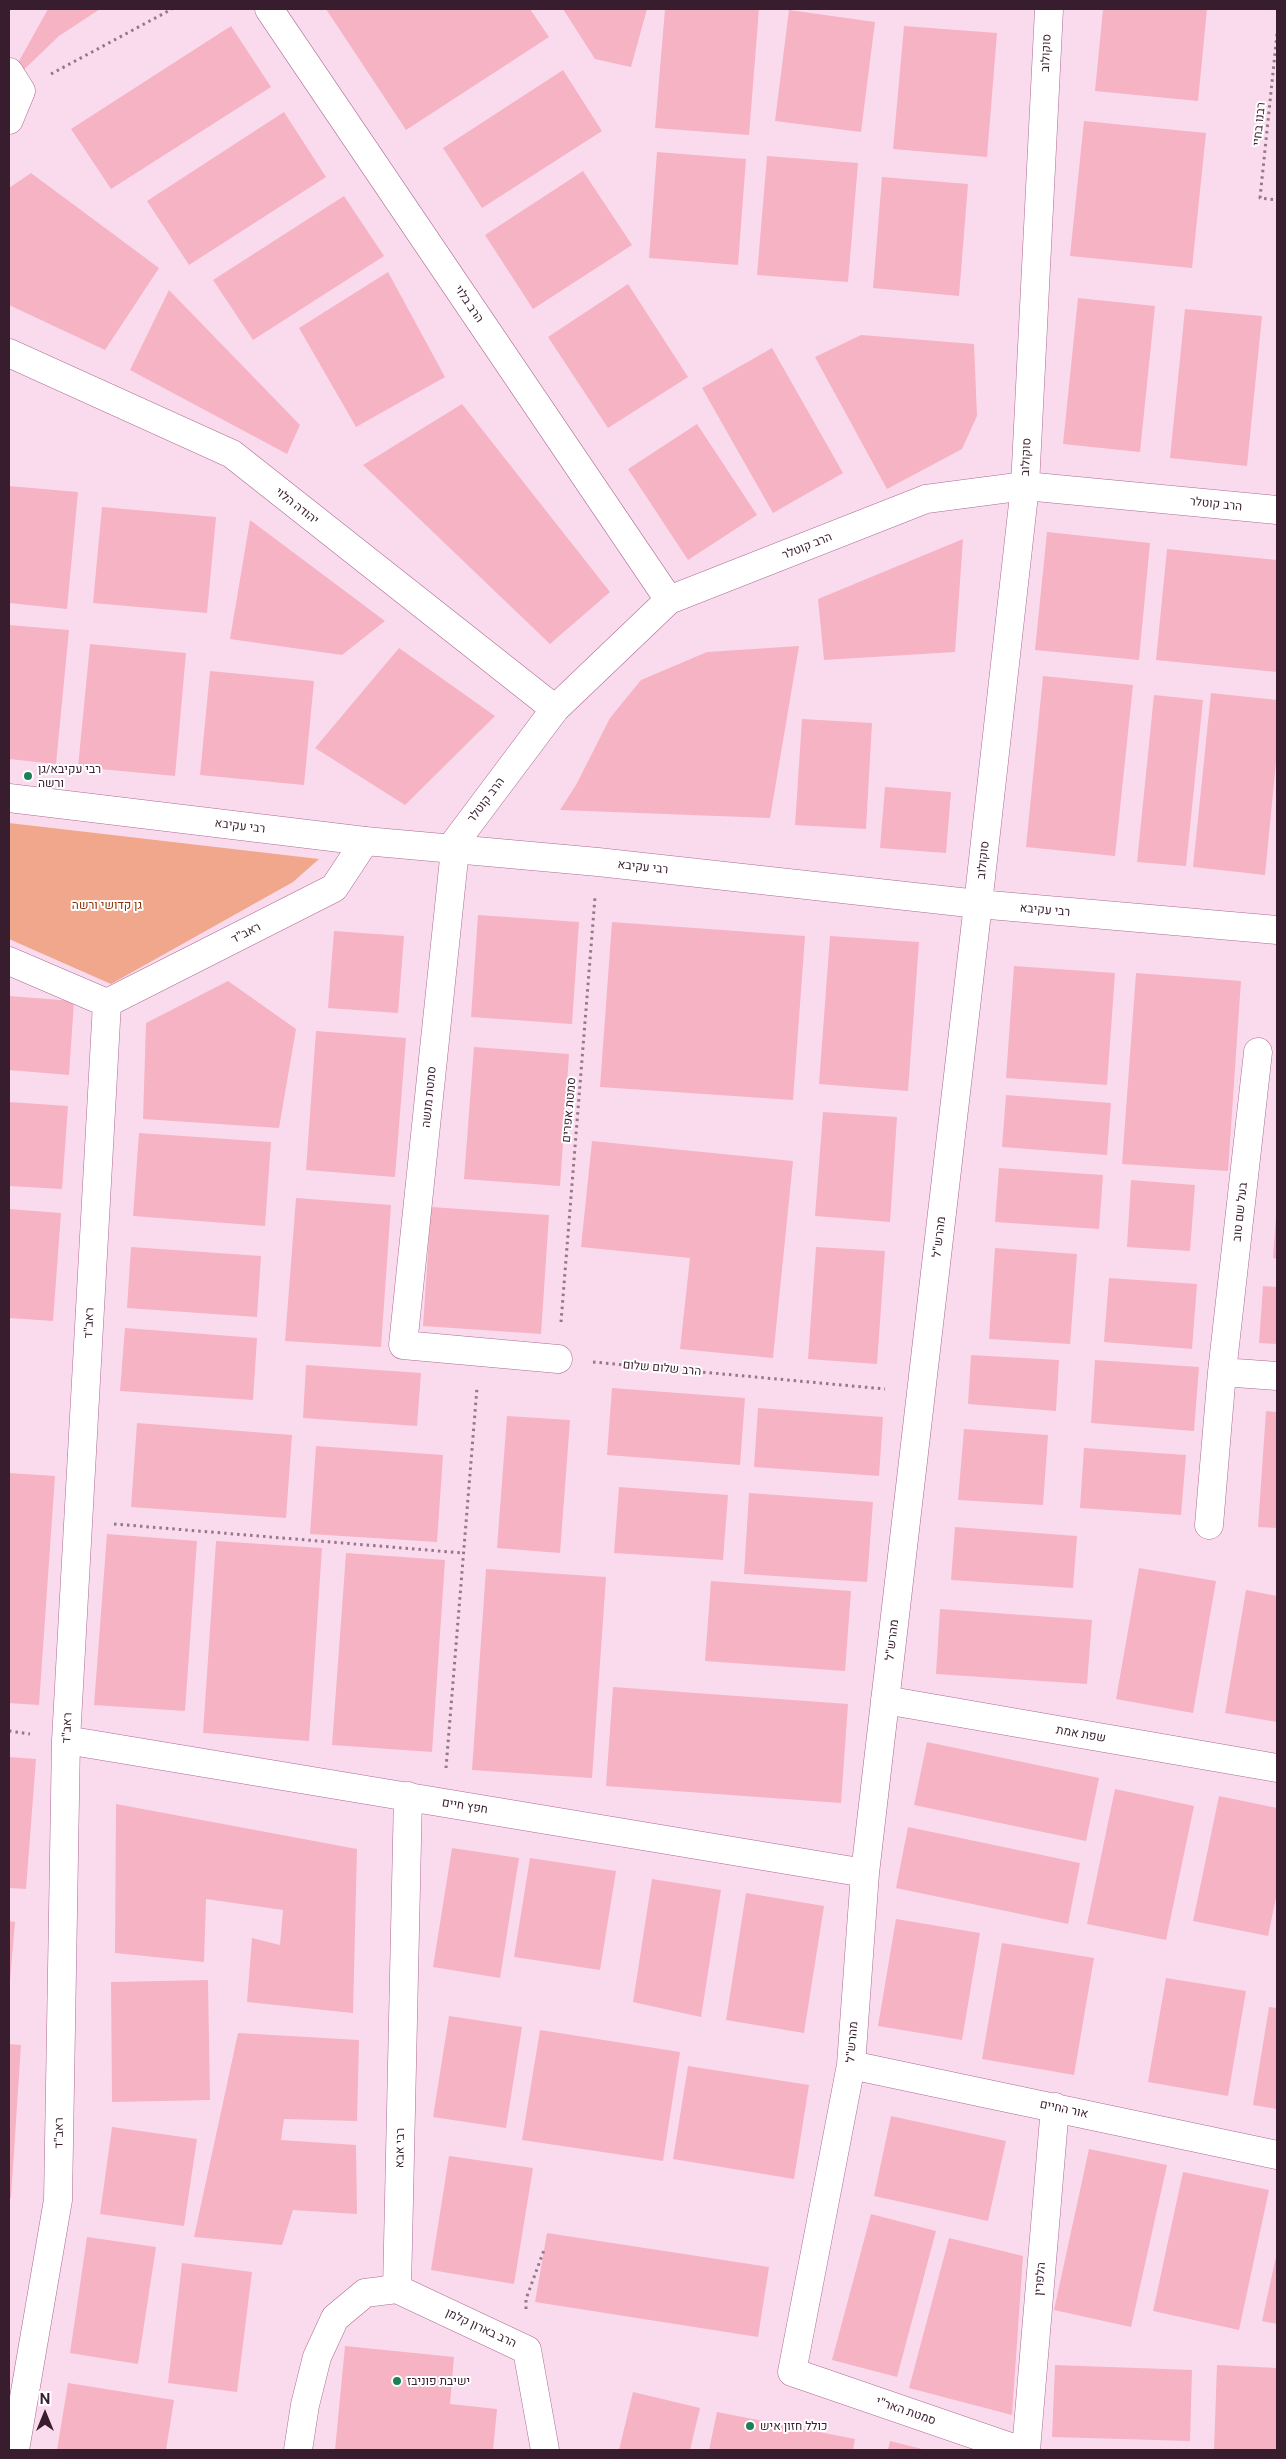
<!DOCTYPE html>
<meta charset="utf-8">
<style>
body{margin:0}
#map{position:relative;width:1286px;height:2459px;overflow:hidden;background:#fadbed;font-family:"Public Sans",sans-serif}
canvas{display:block}
.frame{position:absolute;inset:0;border:10px solid #381d2e;pointer-events:none}
.north{position:absolute;left:20px;top:2389px;width:50px;height:50px;-webkit-text-stroke:4px #fff;paint-order:stroke;rotate:0deg;font-size:14px;font-weight:700;line-height:20px;text-align:center;color:#381d2e}
.north::after{content:'';display:block;margin:auto;width:18px;height:22px;background:#381d2e;clip-path:polygon(50% 0,100% 100%,50% 72%,0 100%)}
</style>
<div id="map">
<canvas width="1286" height="2459"></canvas>
<div class="frame"></div>
<div class="north">N</div>
</div>
<script>
const c = document.querySelector('canvas').getContext('2d');
c.lineJoin = 'round';
function fill(path, color) { c.fillStyle = color; c.fill(path, 'evenodd'); }
const toPath = rows => new Path2D(rows.map(r => 'M' + r).join(''));
function stroke(path, color, width, dash) { c.strokeStyle = color; c.lineWidth = width; c.lineCap = dash ? 'butt' : 'round'; c.setLineDash(dash || []); c.stroke(path); }
function label(font, color, halo, rows, align = 'center') {
  c.font = font + ' "Public Sans",Heebo,sans-serif'; c.lineWidth = 4; c.setLineDash([]); c.textBaseline = 'middle'; c.strokeStyle = halo; c.fillStyle = color; for (const [text, x, y, turn = 0] of rows) {
    c.save(); c.translate(x, y); c.rotate((+turn || 0) * Math.PI / 180); c.textAlign = isNaN(turn) ? turn : align; if (halo) c.strokeText(text, 0, 0); c.fillText(text, 0, 0); c.restore();
  }
}
fill(toPath([
 [9,823,319,859,293,882,111,984,9,939]
]), '#f0a78b');
fill(toPath([
 [48,9,100,9,59,36,9,84,9,79],
 [326,9,530,9,549,37,406,130],
 [563,9,647,9,631,67,595,59],
 [665,9,759,9,749,135,655,128],
 [1103,9,1207,9,1198,101,1095,91],
 [789,10,875,22,861,132,775,121],
 [231,26,271,87,111,189,71,129],
 [904,26,997,33,987,157,893,149],
 [563,70,602,131,482,208,443,148],
 [284,112,326,177,189,265,147,201],
 [1084,121,1206,133,1192,268,1070,256],
 [657,152,746,159,738,265,649,258],
 [767,156,858,163,848,282,757,275],
 [583,171,632,245,533,309,485,235],
 [31,173,159,268,105,350,9,305,9,188],
 [882,177,968,184,959,296,873,288],
 [344,196,384,256,253,340,213,280],
 [388,272,445,377,356,427,299,328],
 [628,284,688,377,608,428,548,337],
 [169,290,300,425,287,454,130,370],
 [1078,298,1155,306,1140,452,1063,444],
 [1185,309,1262,316,1247,466,1170,458],
 [861,335,974,344,977,416,962,449,887,489,815,357],
 [772,348,843,473,773,513,702,388],
 [462,404,610,592,550,644,363,465],
 [697,424,757,515,688,560,628,469],
 [9,486,78,492,67,609,9,603],
 [102,507,216,517,207,613,93,603],
 [250,520,385,621,342,655,230,639],
 [1047,532,1150,543,1139,660,1035,650],
 [963,539,955,652,824,660,818,599],
 [1167,549,1277,560,1277,672,1156,660],
 [9,625,69,630,56,764,9,759],
 [90,644,186,653,175,776,78,767],
 [799,646,770,818,560,810,576,785,610,718,641,680,707,652],
 [399,648,495,716,405,805,315,748],
 [210,671,314,681,304,785,200,775],
 [1043,676,1133,685,1115,856,1026,847],
 [1211,693,1277,700,1277,752,1265,875,1193,867],
 [1154,695,1203,700,1186,866,1137,862],
 [802,719,872,723,866,829,795,825],
 [885,787,951,792,946,853,880,848],
 [478,915,579,922,572,1024,471,1017],
 [612,922,805,936,793,1100,600,1087],
 [334,931,404,936,398,1013,328,1008],
 [830,936,919,942,908,1091,819,1084],
 [1014,966,1115,973,1107,1085,1006,1078],
 [1136,973,1241,981,1228,1171,1122,1164],
 [228,981,296,1029,279,1128,143,1119,146,1023],
 [9,996,74,1001,69,1075,9,1070],
 [316,1031,406,1038,395,1177,306,1170],
 [474,1047,569,1054,560,1186,464,1179],
 [1006,1095,1111,1103,1107,1155,1002,1147],
 [9,1102,68,1106,62,1189,9,1186],
 [823,1112,897,1117,890,1222,815,1216],
 [139,1133,271,1142,265,1226,133,1216],
 [592,1141,793,1161,773,1358,680,1349,690,1258,581,1247],
 [999,1168,1103,1175,1099,1229,995,1222],
 [1131,1180,1195,1185,1190,1251,1127,1247],
 [296,1198,391,1205,381,1347,285,1341],
 [431,1207,549,1215,541,1334,423,1326],
 [9,1209,61,1213,53,1321,9,1318],
 [1276,1216,1277,1216,1277,1259,1273,1258],
 [131,1247,261,1256,257,1317,127,1308],
 [816,1247,885,1251,877,1364,808,1359],
 [995,1248,1077,1254,1070,1344,989,1339],
 [1109,1278,1197,1284,1192,1349,1104,1342],
 [1263,1286,1277,1287,1277,1344,1259,1343],
 [125,1328,257,1338,253,1400,120,1391],
 [971,1355,1059,1360,1056,1411,968,1404],
 [1095,1360,1199,1367,1194,1431,1091,1423],
 [306,1365,421,1373,417,1426,303,1418],
 [612,1388,745,1398,740,1465,607,1455],
 [758,1408,883,1417,879,1476,754,1467],
 [1266,1411,1277,1412,1277,1528,1258,1527],
 [507,1416,570,1420,560,1553,497,1548],
 [137,1423,292,1435,286,1518,131,1507],
 [964,1429,1048,1435,1043,1505,958,1500],
 [316,1446,443,1455,437,1542,310,1534],
 [1084,1448,1186,1455,1181,1515,1080,1508],
 [9,1473,55,1476,39,1705,9,1703],
 [619,1487,728,1495,723,1560,614,1553],
 [749,1493,873,1502,867,1582,744,1574],
 [955,1527,1077,1536,1073,1588,951,1580],
 [107,1534,197,1541,185,1711,94,1705],
 [216,1541,322,1548,309,1741,203,1733],
 [346,1553,445,1560,432,1752,332,1745],
 [1139,1568,1216,1581,1193,1713,1116,1699],
 [486,1569,606,1577,592,1778,472,1770],
 [711,1581,851,1591,845,1671,705,1661],
 [1246,1590,1277,1596,1277,1722,1225,1713],
 [940,1609,1092,1620,1087,1684,936,1674],
 [613,1687,848,1704,841,1803,606,1786],
 [927,1742,1099,1778,1086,1841,914,1805],
 [9,1757,36,1759,26,1889,9,1888],
 [1115,1789,1194,1806,1166,1940,1087,1924],
 [1219,1796,1277,1808,1277,1893,1268,1936,1193,1921],
 [116,1804,357,1849,353,2013,247,2002,252,1938,280,1945,283,1910,206,1899,204,1962,115,1953],
 [908,1827,1080,1863,1068,1924,896,1888],
 [452,1848,519,1858,500,1978,433,1967],
 [530,1858,616,1871,600,1970,514,1957],
 [652,1879,721,1890,701,2017,633,2002],
 [746,1893,824,1906,804,2033,726,2020],
 [896,1919,980,1933,962,2040,878,2026],
 [9,1921,15,1922,10,1981,9,1981],
 [1002,1943,1094,1958,1074,2075,982,2059],
 [1166,1978,1246,1991,1228,2096,1148,2082],
 [208,1980,210,2100,112,2102,111,1982],
 [1269,2007,1277,2008,1277,2109,1253,2105],
 [449,2016,522,2027,506,2128,433,2117],
 [540,2030,680,2052,663,2161,522,2140],
 [238,2033,359,2040,357,2121,284,2119,281,2140,356,2145,357,2214,293,2210,282,2245,194,2237],
 [9,2044,21,2045,11,2198,9,2198],
 [688,2066,809,2085,794,2179,673,2159],
 [891,2116,1006,2141,988,2221,874,2196],
 [112,2127,197,2139,184,2226,100,2214],
 [1089,2149,1167,2165,1131,2327,1054,2310],
 [449,2156,533,2168,514,2284,431,2270],
 [1183,2172,1269,2190,1239,2330,1153,2311],
 [871,2214,936,2231,897,2377,832,2360],
 [547,2233,769,2267,758,2337,535,2302],
 [87,2237,156,2247,138,2364,70,2353],
 [949,2238,1023,2256,1012,2415,909,2388],
 [1277,2252,1277,2324,1262,2321],
 [182,2263,252,2272,237,2392,168,2383],
 [345,2346,454,2357,450,2404,497,2409,493,2450,335,2450],
 [1055,2365,1192,2370,1190,2441,1052,2437],
 [1217,2365,1277,2368,1277,2450,1214,2450],
 [68,2383,174,2400,166,2450,57,2450],
 [633,2392,700,2408,690,2450,619,2450],
 [717,2412,855,2439,853,2450,709,2450],
 [890,2441,926,2450,888,2450]
]), '#f6b3c4');
const street = toPath([
 [269,9,669,600],
 [9,72,21,91,9,120],
 [9,353,232,454,555,709],
 [450,849,555,709,669,600,926,499,1025,486,1277,510],
 [455,849,403,1345,558,1359],
 [978,904,865,1873,851,2065,792,2372,1019,2450],
 [9,961,107,1003,334,888,365,841],
 [1222,1372,1277,1376],
 [1209,1525,1222,1372,1258,1052],
 [885,1700,1277,1768],
 [66,1740,865,1873],
 [851,2065,1277,2155],
 [397,2289,527,2350,545,2450],
 [15,2450,58,2200,66,1740,107,1003],
 [298,2450,305,2405,317,2357,335,2318,365,2293,397,2289,408,1796],
 [1026,2450,1055,2107]
]);
const secondary = toPath([
 [9,798,365,841,598,862,978,904,1277,930],
 [978,904,1025,486,1049,9]
]);
stroke(street, '#ac6a94', 29);
stroke(secondary, '#ac6a94', 29);
stroke(toPath([
 [1277,34,1260,198,1277,200],
 [51,74,172,9],
 [561,1322,595,897],
 [593,1362,885,1389],
 [114,1524,463,1553],
 [9,1731,30,1734],
 [446,1768,477,1388],
 [526,2309,526,2299,544,2250]
]), '#947788', 3, [2.5, 4]);
stroke(street, '#fff', 28);
stroke(secondary, '#fff', 28);
for (const [x, y, r, color] of [
 [28,776,5,"#1c815a"],
 [397,2381,5,"#1c815a"],
 [750,2426,5,"#1c815a"]
]) { const dot = new Path2D(); dot.arc(x, y, r, 0, 2 * Math.PI); c.fillStyle = color; c.fill(dot); stroke(dot, '#fff', 2); }
label('12px', '#381d2e', '#fff', [
 ["סוקולוב",1046,53,-87],
 ["רבנו בחיי",1259,124,-84],
 ["הרב בלוי",469,304,56],
 ["סוקולוב",1026,457,-87],
 ["הרב קוטלר",1216,504,6],
 ["יהודה הלוי",297,506,38],
 ["הרב קוטלר",807,546,-22],
 ["הרב קוטלר",486,800,-53],
 ["רבי עקיבא",240,826,7],
 ["סוקולוב",983,860,-84],
 ["רבי עקיבא",643,867,6],
 ["רבי עקיבא",1045,910,5],
 ["ראב\"ד",246,933,-27],
 ["סמטת מנשה",429,1097,-84],
 ["סמטת אפרים",569,1110,-85],
 ["בעל שם טוב",1240,1212,-84],
 ["מהרש\"ל",939,1237,-83],
 ["ראב\"ד",89,1323,-87],
 ["הרב שלום שלום",662,1368,5],
 ["מהרש\"ל",892,1640,-83],
 ["ראב\"ד",67,1728,-87],
 ["שפת אמת",1081,1734,10],
 ["חפץ חיים",465,1806,9],
 ["מהרש\"ל",852,2042,-85],
 ["אור החיים",1064,2109,12],
 ["ראב\"ד",59,2133,-89],
 ["רבי אבא",400,2148,-89],
 ["הלפרין",1040,2279,-85],
 ["הרב בארון קלמן",481,2328,25],
 ["סמטת האר\"י",906,2411,19]
]);
label('12px', '#381d2e', '#fff', [
 ["רבי עקיבא/גן",38,769],
 ["ורשה",38,783],
 ["ישיבת פוניבז",407,2381],
 ["כולל חזון איש",760,2426]
], 'left');
label('12px', '#8b3304', '#fff', [
 ["גן קדושי ורשה",107,905]
]);
</script>
